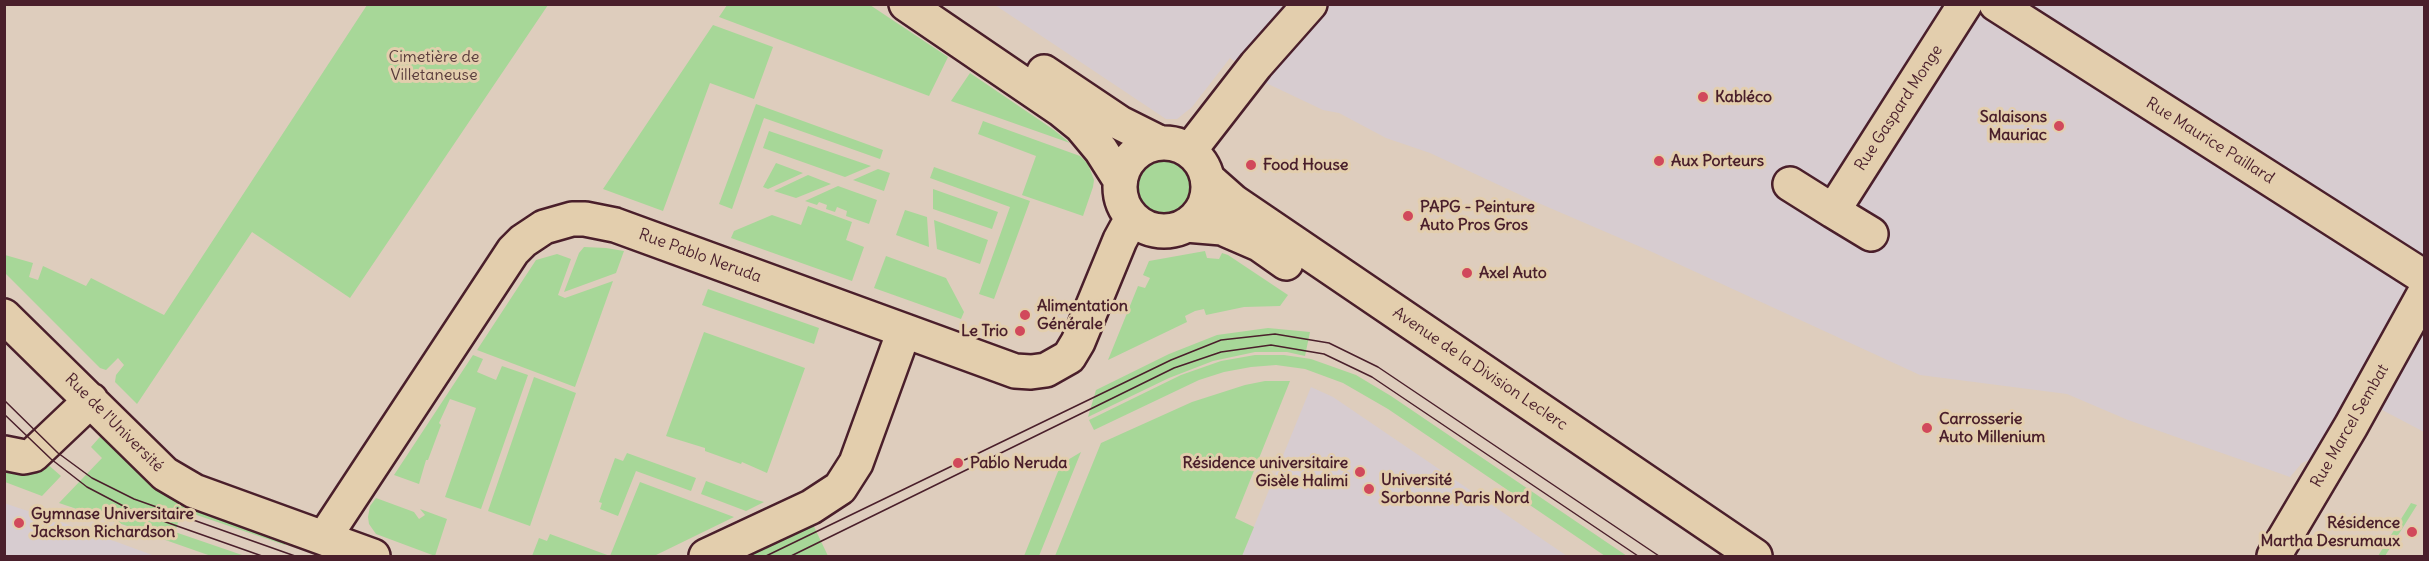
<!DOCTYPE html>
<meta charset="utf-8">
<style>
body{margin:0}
#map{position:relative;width:2429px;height:561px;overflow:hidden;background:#decdbd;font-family:Delius,sans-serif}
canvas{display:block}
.frame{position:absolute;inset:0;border:6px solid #4a1f2b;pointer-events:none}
</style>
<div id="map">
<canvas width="2429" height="561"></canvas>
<div class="frame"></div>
</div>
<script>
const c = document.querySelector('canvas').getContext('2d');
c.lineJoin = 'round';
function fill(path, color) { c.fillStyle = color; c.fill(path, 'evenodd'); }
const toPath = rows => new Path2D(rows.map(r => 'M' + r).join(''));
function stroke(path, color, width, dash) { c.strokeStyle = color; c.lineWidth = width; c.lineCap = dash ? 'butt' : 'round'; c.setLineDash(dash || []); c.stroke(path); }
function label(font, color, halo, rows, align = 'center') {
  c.font = font + ' Delius,sans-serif'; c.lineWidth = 6; c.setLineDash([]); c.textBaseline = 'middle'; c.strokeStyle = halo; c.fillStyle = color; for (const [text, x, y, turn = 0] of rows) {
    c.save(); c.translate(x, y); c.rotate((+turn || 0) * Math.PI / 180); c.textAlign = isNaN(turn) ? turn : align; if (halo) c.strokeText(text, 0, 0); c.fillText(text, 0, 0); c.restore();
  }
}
fill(toPath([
 [995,5,2424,5,2424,432,2350,393,2316,457,2302,463,2290,477,2128,420,2067,394,1920,375,1650,251,1529,199,1430,153,1386,138,1339,113,1323,110,1264,82,1230,58,1192,107,1177,119,1166,119],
 [1311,387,1333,397,1567,556,1242,556],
 [4,503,87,531,155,556,5,556]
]), '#d7ccd0');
fill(toPath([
 [367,5,548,5,350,298,252,232,137,404,115,382,116,375,124,365,118,358,106,370,100,368,5,273,5,255,33,263,29,277,38,280,43,266,86,286,91,278,164,315],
 [727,5,870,5,948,57,929,96,719,17],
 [713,25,773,47,754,99,710,83,663,211,603,189],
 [970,73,1054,130,1070,143,951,101],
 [756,104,883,150,880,159,764,118,732,209,719,204],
 [983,121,1080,156,1088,164,1094,180,1093,187,1083,216,1022,195,1036,156,978,134],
 [769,131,871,166,845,177,763,148],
 '1135 187a30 30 0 1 1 60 0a30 30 0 1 1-60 0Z',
 [776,163,803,173,768,189,763,187],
 [934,167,1030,201,994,299,979,294,1010,207,930,178],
 [878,169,890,173,884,191,853,180],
 [808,175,831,184,796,198,774,191],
 [838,186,877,200,869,224,846,216,847,211,837,207,835,212,826,209,827,205,819,202,817,205,805,201],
 [933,189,998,212,992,229,933,209],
 [808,206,852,222,846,240,864,247,852,281,731,238,734,231,772,215,801,225],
 [905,210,927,217,929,247,896,235],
 [934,220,988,240,980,264,937,249],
 [584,247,606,248,624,251,616,273,564,292,579,253],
 [1205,251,1207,258,1219,259,1222,253,1228,255,1288,295,1280,306,1244,307,1206,315,1204,309,1195,311,1185,316,1187,322,1108,360,1138,286,1145,288,1150,278,1143,275,1149,261],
 [557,254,571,259,558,295,565,298,613,281,575,387,477,350,536,260],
 [886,256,946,278,964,312,961,319,874,288],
 [708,289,819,328,814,344,702,305],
 [1268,328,1310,332,1305,356,1287,352,1255,352,1213,361,1169,378,1088,417,1096,390,1169,354,1217,335],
 [704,332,805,368,767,473,742,462,741,464,705,451,705,448,666,436],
 [473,355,483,359,477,372,496,380,502,366,528,375,481,509,445,497,476,408,450,399,439,423,441,425,428,460,426,460,419,484,394,475],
 [1255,355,1284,355,1311,359,1356,375,1391,396,1627,556,1605,556,1388,409,1343,383,1305,369,1276,365,1251,367,1224,372,1199,380,1094,430,1089,420,1181,375,1221,361],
 [534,377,576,393,530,526,488,511],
 [1265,381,1290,381,1235,518,1254,527,1242,556,1055,556,1101,443,1192,402,1245,385],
 [106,430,288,536,285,545,182,510,175,532,245,556,211,556,154,536,155,532,146,529,145,532,59,503,102,458,91,447],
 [1081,452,1039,556,1024,556,1061,464],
 [627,453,696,478,691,491,636,471,618,516,600,509,602,503,599,502,615,458,623,461],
 [45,462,61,476,42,496,5,482,5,471,27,473],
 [706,481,757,500,764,502,746,511,701,494],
 [640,482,734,517,654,556,532,556,539,538,547,541,550,534,610,556],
 [376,498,414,512,419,519,425,515,420,509,447,519,435,556,376,534,369,524,368,517,370,506],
 [2411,503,2417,505,2385,556,2378,556],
 [808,514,828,556,722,556]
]), '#a7d798');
const minor = toPath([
 [906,4,1060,109,1081,126,1101,150,1120,180],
 [1996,4,2424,277],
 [1044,72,1120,123,1160,143],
 '1120 187a44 44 0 1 1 88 0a44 44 0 1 1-88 0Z',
 [1190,150,1256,65,1310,4],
 [1208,179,1234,202,1755,556],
 [1790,184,1833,211,1965,4],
 [1833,211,1871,234],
 [1186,225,1222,228,1259,244,1286,263],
 [4,316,165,474,194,491,373,556],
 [4,453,24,457,33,455,91,400],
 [324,538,513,251,523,241,544,227,572,219,585,219,615,225,1015,371,1031,372,1046,370,1069,357,1078,342,1120,240,1132,218],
 [706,556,811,507,840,488,856,463,904,331],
 [2274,556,2351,426,2424,294]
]);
stroke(minor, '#4a1f2b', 38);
stroke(minor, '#e3cead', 33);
stroke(toPath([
 [4,400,58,453,92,478,134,499,295,556],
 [4,414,51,459,87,487,129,509,262,556],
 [766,556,1171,360,1221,340,1275,334,1329,343,1378,367,1659,556],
 [791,556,1174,368,1221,352,1271,345,1324,354,1372,377,1638,556]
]), '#4a1f2b', 1.5);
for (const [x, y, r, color] of [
 [1703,97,6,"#d1495b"],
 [2059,126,6,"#d1495b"],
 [1659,161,6,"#d1495b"],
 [1251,165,6,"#d1495b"],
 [1408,216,6,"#d1495b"],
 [1467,273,6,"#d1495b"],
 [1025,315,6,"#d1495b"],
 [1020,331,6,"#d1495b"],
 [1927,428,6,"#d1495b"],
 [958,463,6,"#d1495b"],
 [1360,472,6,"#d1495b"],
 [1369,489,6,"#d1495b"],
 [19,523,6,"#d1495b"],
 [2412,532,6,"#d1495b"]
]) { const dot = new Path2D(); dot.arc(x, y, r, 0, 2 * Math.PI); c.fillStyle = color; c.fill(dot); stroke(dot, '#e3cead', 2); }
label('16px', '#583b3b', '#e3cead', [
 ["Cimetière de",434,57],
 ["Villetaneuse",434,75]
]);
label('bold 16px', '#4a1f2b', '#e3cead', [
 ["Kabléco",1715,97],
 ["Salaisons",2047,117,"right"],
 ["Mauriac",2047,135,"right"],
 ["Aux Porteurs",1671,161],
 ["Food House",1263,165],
 ["PAPG - Peinture",1420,207],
 ["Auto Pros Gros",1420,225],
 ["Axel Auto",1479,273],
 ["Alimentation",1037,306],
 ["Générale",1037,324],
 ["Le Trio",1008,331,"right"],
 ["Carrosserie",1939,419],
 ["Auto Millenium",1939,437],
 ["Pablo Neruda",970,463],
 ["Résidence universitaire",1348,463,"right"],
 ["Gisèle Halimi",1348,481,"right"],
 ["Université",1381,480],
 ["Sorbonne Paris Nord",1381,498],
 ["Gymnase Universitaire",31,514],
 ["Jackson Richardson",31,532],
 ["Résidence",2400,523,"right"],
 ["Martha Desrumaux",2400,541,"right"]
], 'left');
label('16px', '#4a1f2b', '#e3cead', [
 ["Rue Gaspard Monge",1899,108,-57],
 ["Rue Maurice Paillard",2210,141,32],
 ["Rue Pablo Neruda",700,256,20],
 ["Avenue de la Division Leclerc",1480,369,34],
 ["Rue de l'Université",114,423,45],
 ["Rue Marcel Sembat",2350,426,-60]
]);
</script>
